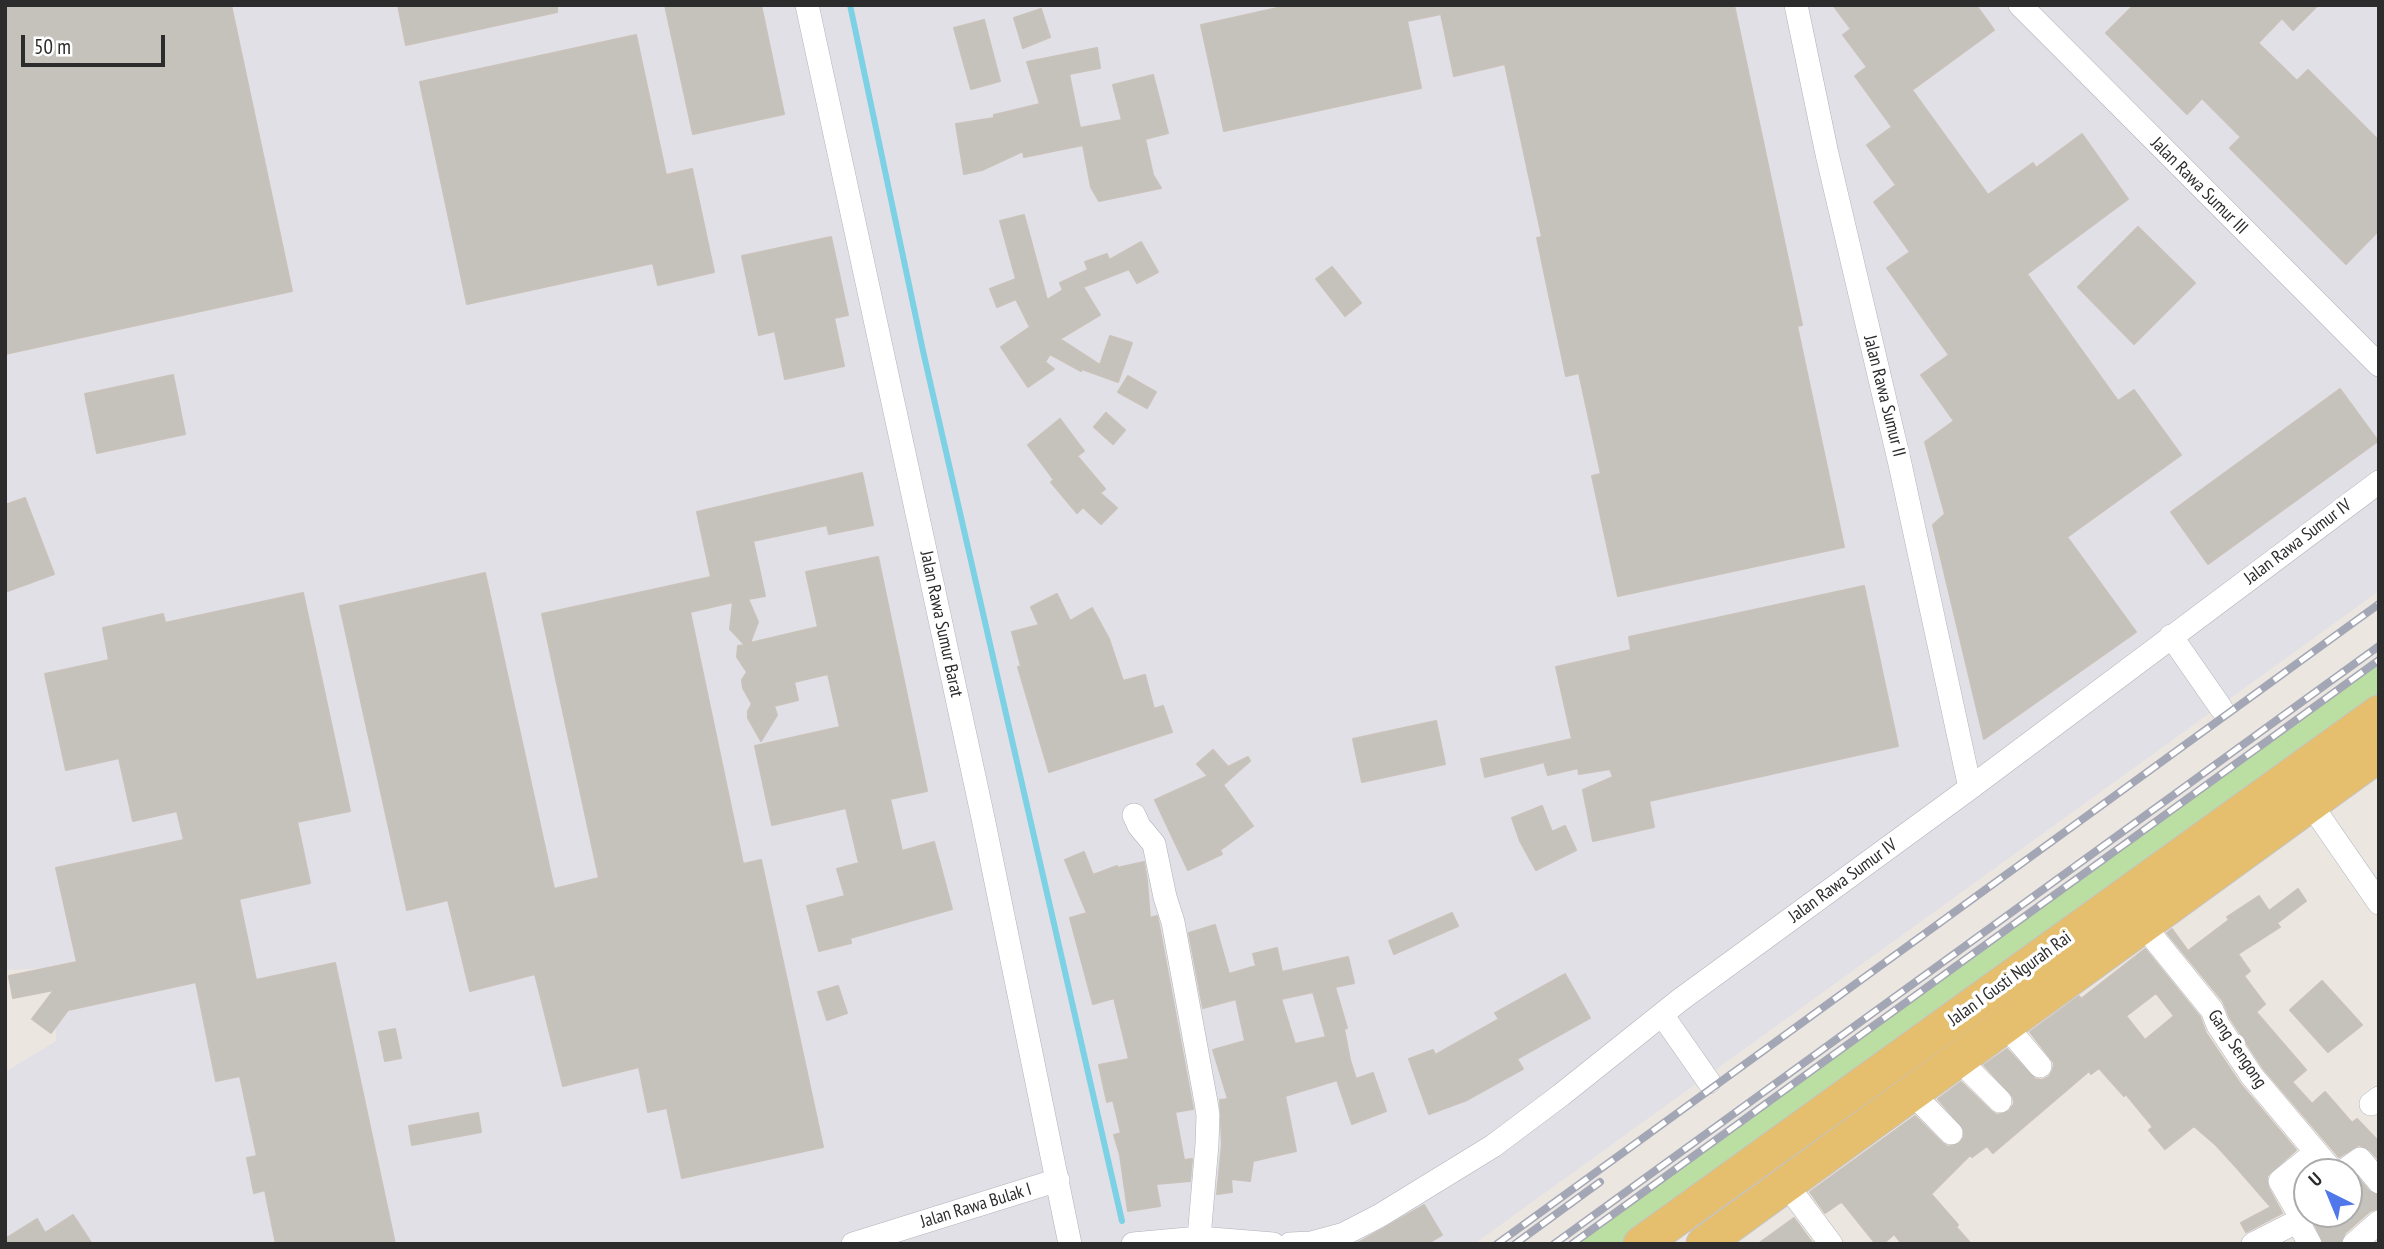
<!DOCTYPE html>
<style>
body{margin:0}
#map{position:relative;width:2384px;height:1249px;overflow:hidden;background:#ece6e0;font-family:"PT Sans Narrow",sans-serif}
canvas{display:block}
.frame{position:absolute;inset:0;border:7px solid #2c2c2c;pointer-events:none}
.north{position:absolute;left:2293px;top:1158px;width:70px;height:70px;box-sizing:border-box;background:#fff;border:2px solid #ababab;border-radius:50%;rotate:317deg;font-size:19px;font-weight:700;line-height:28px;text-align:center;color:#2c2c2c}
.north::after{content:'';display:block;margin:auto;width:24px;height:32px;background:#5078ea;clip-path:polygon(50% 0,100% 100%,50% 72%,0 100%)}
.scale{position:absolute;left:21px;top:35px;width:144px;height:32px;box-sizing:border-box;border:4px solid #2c2c2c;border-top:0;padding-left:9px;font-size:21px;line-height:24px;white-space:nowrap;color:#2c2c2c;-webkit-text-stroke:5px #fff;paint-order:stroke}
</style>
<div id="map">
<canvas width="2384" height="1249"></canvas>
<div class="frame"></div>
<div class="north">U</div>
<div class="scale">50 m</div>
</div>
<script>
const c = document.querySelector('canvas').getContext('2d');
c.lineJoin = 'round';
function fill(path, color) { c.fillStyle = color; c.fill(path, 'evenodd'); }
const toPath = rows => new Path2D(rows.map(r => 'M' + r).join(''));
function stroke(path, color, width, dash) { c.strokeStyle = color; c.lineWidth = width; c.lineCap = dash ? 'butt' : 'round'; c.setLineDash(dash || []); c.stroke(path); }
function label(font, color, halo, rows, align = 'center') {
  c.font = font + ' "PT Sans Narrow",sans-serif'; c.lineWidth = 7; c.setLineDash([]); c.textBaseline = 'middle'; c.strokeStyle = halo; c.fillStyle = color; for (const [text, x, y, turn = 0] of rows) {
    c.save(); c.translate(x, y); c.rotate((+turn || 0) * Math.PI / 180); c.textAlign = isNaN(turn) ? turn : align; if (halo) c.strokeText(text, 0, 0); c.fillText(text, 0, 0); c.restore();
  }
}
fill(toPath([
 [5,5,2379,5,2379,591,1474,1244,5,1244,5,1072,56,1041,54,968,5,970]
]), '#e1e0e6');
fill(toPath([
 [2379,660,2379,713,1641,1244,1573,1244]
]), '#bbdea2');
stroke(toPath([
 [850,5,923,351,1122,1221]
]), '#7dd1e4', 6);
const building = toPath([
 [5,5,231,5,292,291,5,354,5,5],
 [398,5,557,5,557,12,406,45,398,5],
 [665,5,761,5,784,114,693,134,665,5],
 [1291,5,1734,5,1802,325,1797,326,1844,547,1618,596,1592,476,1601,474,1579,373,1566,376,1537,238,1542,237,1505,64,1454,76,1441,14,1407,21,1421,88,1224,131,1201,25,1291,5],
 [1833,5,1976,5,1994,30,1912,90,1988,195,2033,163,2036,168,2082,134,2128,199,2027,274,2118,401,2134,390,2181,455,2067,537,2136,632,1984,739,1933,525,1945,514,1925,442,1954,421,1921,375,1949,355,1887,268,1910,252,1874,202,1896,185,1867,145,1892,127,1855,76,1867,67,1843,35,1851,29,1833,5],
 [2134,5,2318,5,2293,30,2282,18,2258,43,2297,81,2308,70,2379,141,2379,230,2346,264,2230,148,2241,137,2202,98,2187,114,2106,33,2134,5],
 [1041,9,1050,37,1023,48,1014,18,1041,9],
 [984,20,1000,81,971,89,954,28,984,20],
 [636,35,666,175,692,169,714,272,658,285,653,263,467,304,420,82,636,35],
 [1097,48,1100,68,1069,74,1080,128,1122,120,1113,85,1153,75,1168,133,1145,139,1153,175,1161,188,1099,201,1091,187,1083,145,1024,157,1023,151,982,170,964,174,956,124,994,118,994,115,1040,104,1027,62,1097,48],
 [1024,215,1047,300,1063,290,1060,283,1088,270,1085,262,1107,254,1109,260,1141,242,1158,272,1137,283,1129,269,1083,287,1100,315,1060,339,1100,365,1110,336,1132,343,1118,382,1082,369,1081,371,1050,354,1045,362,1054,369,1028,387,1001,347,1030,327,1016,299,997,307,990,289,1016,279,1000,221,1024,215],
 [2138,227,2195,283,2134,344,2078,287,2138,227],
 [831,237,848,315,834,318,844,366,785,379,775,331,759,335,742,256,831,237],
 [1332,267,1361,303,1345,316,1316,279,1332,267],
 [173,375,185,434,97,453,85,394,173,375],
 [1128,376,1156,392,1147,408,1118,392,1128,376],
 [2340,389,2378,441,2208,564,2171,512,2340,389],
 [1106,413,1125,430,1113,444,1094,427,1106,413],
 [1060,419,1084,451,1077,456,1105,489,1100,493,1117,508,1101,524,1083,507,1077,513,1051,482,1054,480,1028,445,1060,419],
 [862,473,873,525,829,534,827,525,753,541,765,596,748,599,758,622,750,643,818,627,806,572,878,557,927,791,890,799,902,851,934,842,952,909,850,938,851,943,819,951,807,906,845,896,837,869,859,863,846,808,772,825,755,746,840,727,828,674,794,682,798,700,774,706,777,715,761,741,748,718,748,711,752,704,743,688,742,680,747,672,737,657,738,646,745,645,730,629,733,602,690,612,743,864,761,860,823,1147,682,1178,667,1108,648,1112,639,1067,563,1086,535,974,470,991,448,900,407,910,340,606,485,573,554,889,599,878,542,614,711,577,697,512,862,473],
 [25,498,54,574,5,592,5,505,25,498],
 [1864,586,1898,746,1649,801,1654,827,1593,841,1583,790,1613,777,1610,769,1579,774,1578,768,1548,775,1544,762,1485,777,1481,759,1572,739,1556,667,1631,650,1629,637,1864,586],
 [303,593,350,811,297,822,310,883,239,899,256,980,335,963,395,1244,276,1244,265,1190,254,1193,247,1158,257,1156,240,1076,216,1081,196,982,68,1010,51,1033,32,1019,54,990,13,998,9,976,77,962,56,868,184,840,177,811,133,821,119,758,66,770,45,674,109,660,103,628,163,614,165,623,303,593],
 [1057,594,1070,621,1092,608,1109,639,1123,681,1145,675,1154,709,1163,706,1172,732,1049,772,1018,667,1021,666,1012,632,1039,625,1031,607,1057,594],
 [1436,721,1445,764,1362,782,1353,739,1436,721],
 [1213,750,1228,767,1248,757,1250,761,1223,785,1253,826,1220,850,1222,854,1188,870,1155,800,1208,776,1197,764,1213,750],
 [1542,806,1552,832,1565,826,1576,850,1536,870,1520,841,1512,818,1542,806],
 [1084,852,1093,875,1117,866,1117,868,1144,862,1147,881,1150,918,1157,916,1159,925,1193,1109,1175,1112,1184,1160,1192,1159,1190,1181,1156,1184,1160,1206,1128,1211,1120,1155,1114,1135,1121,1133,1113,1100,1107,1102,1099,1065,1129,1059,1114,998,1093,1004,1070,918,1087,913,1065,860,1084,852],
 [2298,889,2306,901,2277,923,2280,927,2238,954,2250,971,2244,976,2265,1004,2256,1012,2306,1070,2292,1082,2312,1104,2325,1092,2352,1123,2357,1119,2379,1142,2379,1160,2370,1150,2359,1145,2339,1157,2263,1068,2230,1018,2223,1001,2167,933,2172,929,2188,951,2229,920,2227,917,2259,896,2269,911,2298,889],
 [1452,913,1458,926,1394,954,1389,941,1452,913],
 [1215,925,1229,974,1256,966,1253,954,1277,948,1282,972,1348,957,1354,983,1335,987,1347,1028,1344,1029,1350,1060,1356,1079,1373,1073,1386,1111,1352,1124,1337,1080,1285,1096,1296,1151,1253,1161,1250,1181,1231,1179,1232,1192,1217,1194,1222,1144,1220,1100,1228,1099,1213,1050,1245,1041,1236,999,1203,1008,1189,933,1215,925],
 [1313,992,1326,1037,1295,1044,1281,999,1313,992],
 [2145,949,2200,1017,2206,1033,2241,1085,2296,1150,2267,1176,2268,1187,2282,1213,2246,1232,2241,1223,2271,1207,2237,1168,2216,1145,2194,1126,2165,1149,2149,1130,2153,1127,2126,1094,2124,1096,2099,1068,2091,1074,2089,1071,1993,1153,1987,1146,1972,1157,1970,1155,1931,1194,1958,1225,1956,1227,1971,1244,1902,1244,1894,1234,1883,1244,1876,1244,1843,1203,1841,1202,1825,1213,1810,1192,1915,1116,1942,1143,1948,1147,1960,1143,1964,1137,1964,1129,1938,1099,1961,1082,1991,1111,1997,1115,2009,1111,2014,1104,2013,1097,1984,1065,2007,1049,2035,1079,2042,1080,2049,1077,2053,1070,2054,1063,2030,1032,2079,996,2081,999,2145,949],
 [2156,993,2174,1016,2145,1040,2126,1016,2156,993],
 [1565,974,1590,1018,1517,1059,1523,1069,1467,1100,1429,1114,1409,1059,1433,1050,1435,1055,1499,1019,1495,1013,1565,974],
 [2322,981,2362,1025,2328,1052,2290,1010,2322,981],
 [838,986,847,1013,827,1020,818,992,838,986],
 [395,1029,401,1058,385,1061,379,1032,395,1029],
 [478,1113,481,1132,412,1145,409,1126,478,1113],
 [2358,1178,2369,1191,2379,1196,2379,1208,2370,1211,2345,1233,2340,1244,2324,1244,2315,1225,2315,1214,2349,1214,2349,1184,2358,1178],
 [1424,1205,1442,1235,1427,1244,1356,1244,1424,1205],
 [73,1215,92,1244,5,1244,5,1239,37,1219,45,1233,73,1215],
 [1794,1218,1813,1244,1758,1244,1794,1218]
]);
fill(building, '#c5c1bb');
stroke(building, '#c8c2ba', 2);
const minor = toPath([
 [807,5,983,818,1070,1244],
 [1796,5,1827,154,1900,464,1970,788],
 [2020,5,2379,365],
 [2171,636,2221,708],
 [2310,803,2379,903],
 [1134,815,1139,826,1154,844,1165,897,1173,922,1206,1102,1208,1115,1207,1144,1199,1238],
 [2143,925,2212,1010,2218,1025,2252,1076,2333,1172],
 [1663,1016,1709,1082],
 [2005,1025,2040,1066],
 [1958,1059,2000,1101],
 [1912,1093,1951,1133],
 [2371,1104,2379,1098],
 [2342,1172,2360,1159,2379,1182],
 [1786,1184,1831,1244],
 [853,1244,1058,1180],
 [1133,1244,1199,1238,1273,1244],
 [1290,1244,1311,1243,1344,1234,1379,1216,1493,1146,1561,1095,1680,1000,1970,788,2379,482],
 [2253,1244,2302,1219],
 [2310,1244,2301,1228,2302,1219,2280,1181,2315,1153],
 [2354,1244,2379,1222]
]);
const primary = toPath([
 [1641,1244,2379,713],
 [1704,1244,2379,754]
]);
stroke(minor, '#b0b3bb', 24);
stroke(primary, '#c4c4c4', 37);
stroke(minor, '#fff', 23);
stroke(primary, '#e5bf6d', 35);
const rail = toPath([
 [1497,1244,2379,604],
 [1515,1244,1600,1182],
 [1554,1244,2379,646],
 [1572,1244,2379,660]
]);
stroke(rail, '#a3a7b5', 8);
stroke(rail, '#fff', 5, [16]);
label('18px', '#2c2c2c', '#fff', [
 ["Jalan Rawa Sumur III",2199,186,45],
 ["Jalan Rawa Sumur II",1884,396,76],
 ["Jalan Rawa Sumur IV",2298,542,-37],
 ["Jalan Rawa Sumur Barat",941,624,78],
 ["Jalan Rawa Sumur IV",1843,881,-36],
 ["Jalan I Gusti Ngurah Rai",2010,979,-36],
 ["Gang Sengong",2237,1049,56],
 ["Jalan Rawa Bulak I",976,1206,-17]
]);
</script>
